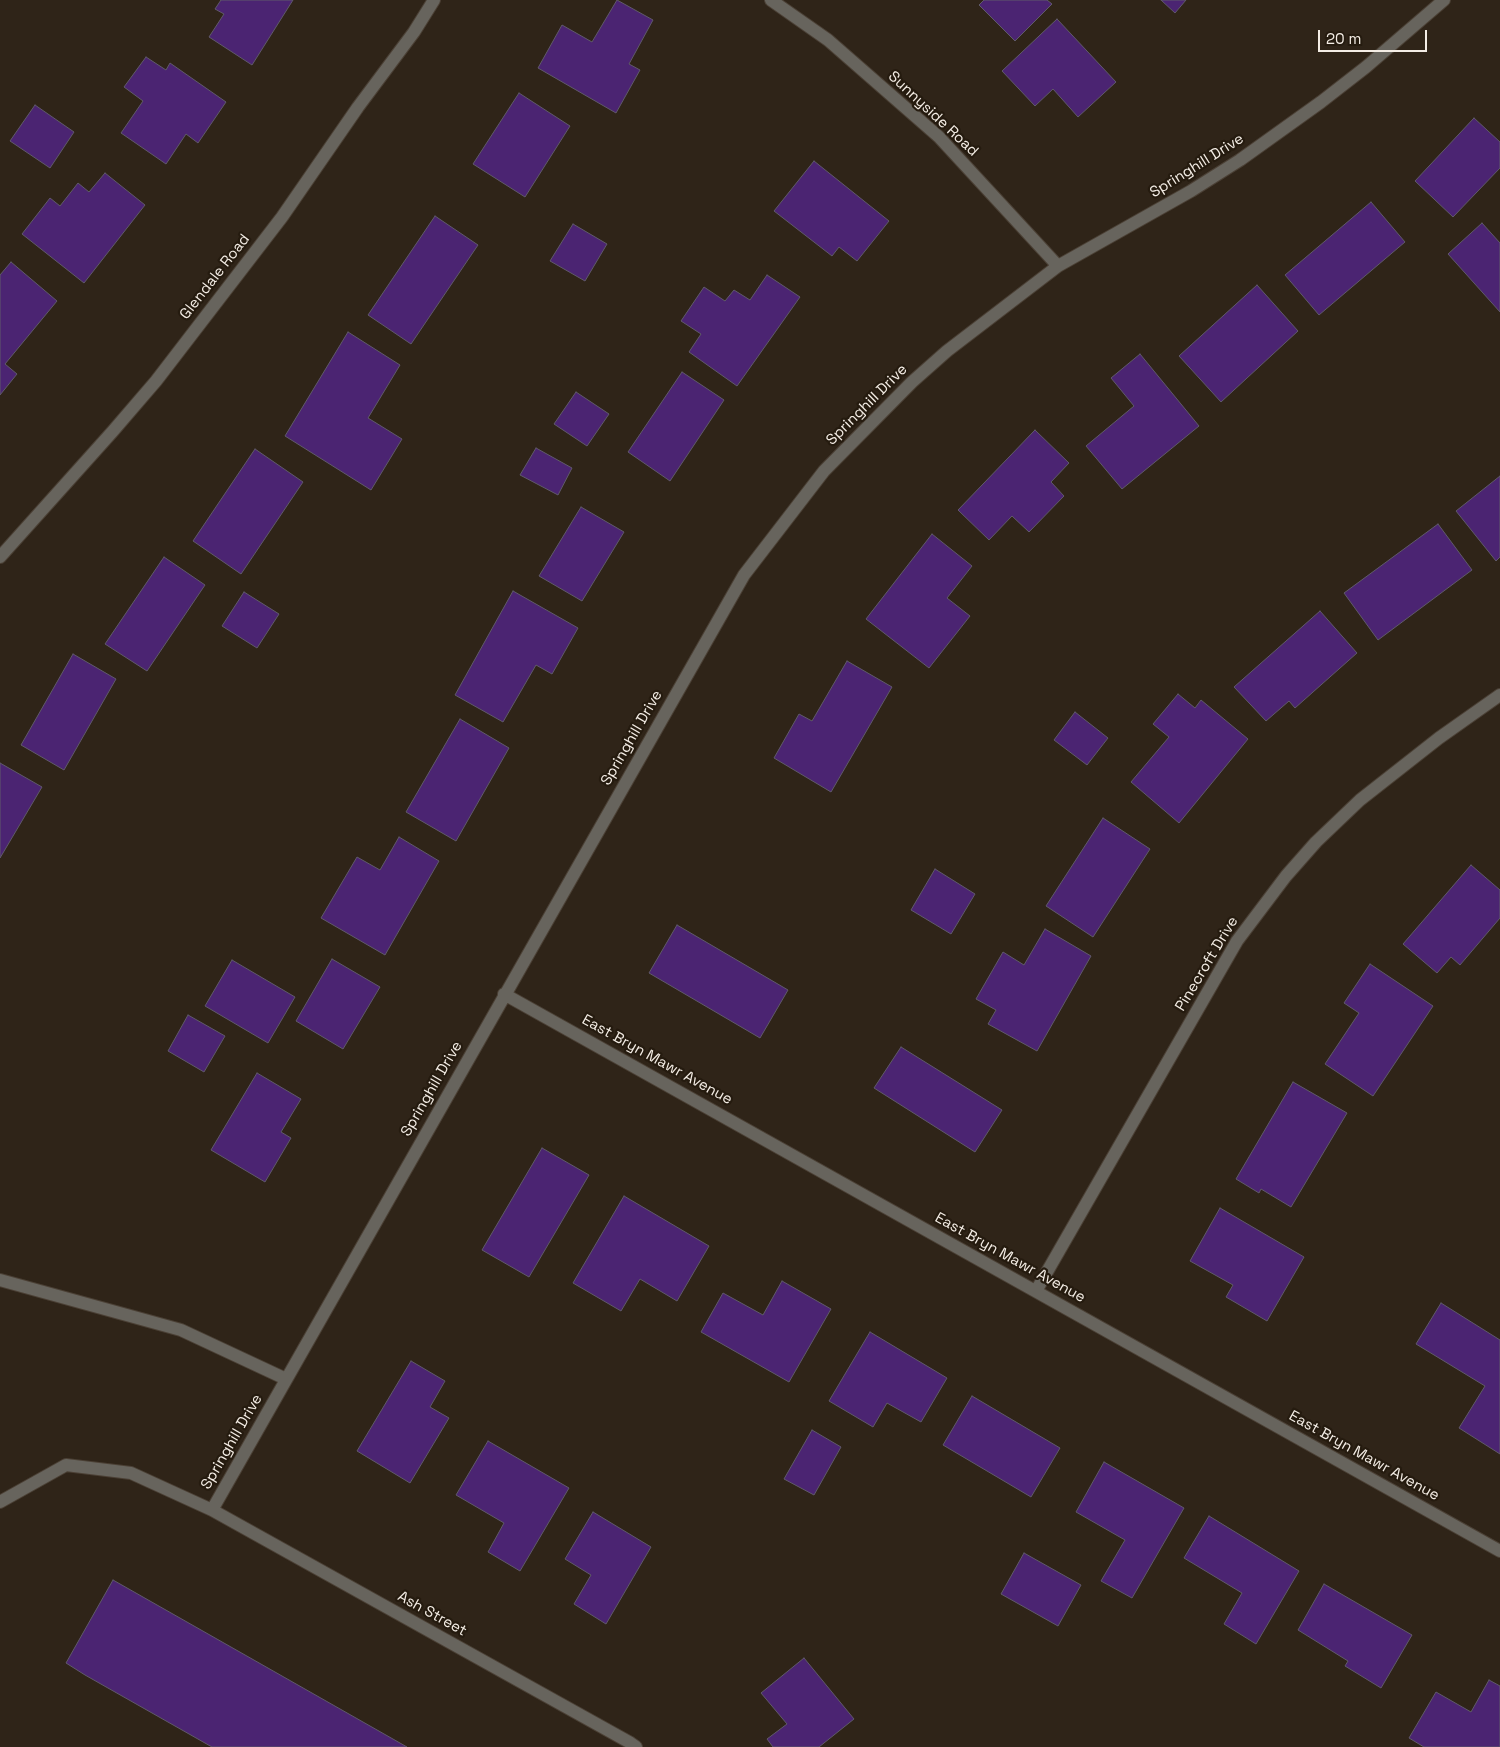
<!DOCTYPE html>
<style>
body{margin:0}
#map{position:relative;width:1500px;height:1747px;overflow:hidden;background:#2f2418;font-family:"Space Grotesk",sans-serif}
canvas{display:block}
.scale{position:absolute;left:1318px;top:30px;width:109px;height:22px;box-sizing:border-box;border:2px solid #f4ede5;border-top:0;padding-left:6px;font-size:15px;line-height:18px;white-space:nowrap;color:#f4ede5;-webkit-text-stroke:4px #251b0f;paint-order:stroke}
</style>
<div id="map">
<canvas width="1500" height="1747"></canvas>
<div class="scale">20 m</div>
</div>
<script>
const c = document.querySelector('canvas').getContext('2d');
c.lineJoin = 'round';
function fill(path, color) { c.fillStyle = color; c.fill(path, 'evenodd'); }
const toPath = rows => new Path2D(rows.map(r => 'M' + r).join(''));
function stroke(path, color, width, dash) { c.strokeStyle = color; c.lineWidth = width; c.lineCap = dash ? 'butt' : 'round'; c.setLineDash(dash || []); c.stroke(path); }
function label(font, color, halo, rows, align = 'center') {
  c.font = font + ' "Space Grotesk",sans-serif'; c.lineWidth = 4.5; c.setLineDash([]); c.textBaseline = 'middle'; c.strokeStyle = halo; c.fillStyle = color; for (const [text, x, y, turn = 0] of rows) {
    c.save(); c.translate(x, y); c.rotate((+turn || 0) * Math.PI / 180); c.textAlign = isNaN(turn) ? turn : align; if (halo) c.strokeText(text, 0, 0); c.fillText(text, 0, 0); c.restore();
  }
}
const building = toPath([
 [221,0,293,0,252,65,209,37,224,14,215,9,221,0],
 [617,0,653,20,629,64,640,70,616,113,538,68,562,25,592,42,617,0],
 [984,0,1047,0,1052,4,1015,41,979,5,984,0],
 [1161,0,1186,0,1175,13,1161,0],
 [1057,19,1116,82,1078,117,1053,89,1035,106,1002,71,1057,19],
 [146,57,166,70,170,63,226,102,198,143,186,134,166,164,121,133,143,101,124,87,146,57],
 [519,93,570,126,525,197,473,164,519,93],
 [35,105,74,132,50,168,10,141,35,105],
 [1474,118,1500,142,1500,168,1453,217,1415,181,1474,118],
 [814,161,889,221,857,261,839,247,832,256,774,211,814,161],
 [105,173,145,205,84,283,22,234,50,198,60,206,78,183,89,192,105,173],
 [1371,202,1405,242,1319,315,1285,275,1371,202],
 [435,216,478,245,411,344,368,315,435,216],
 [1482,223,1500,243,1500,312,1448,254,1482,223],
 [573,224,607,244,585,281,550,261,573,224],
 [11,262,57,301,5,364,17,374,0,395,0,275,11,262],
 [767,275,800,297,737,386,689,352,701,334,681,321,704,287,725,301,734,290,750,300,767,275],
 [1257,285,1298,331,1221,402,1179,356,1257,285],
 [348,332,400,365,368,418,402,439,371,490,285,436,348,332],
 [1140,354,1199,426,1122,489,1086,446,1134,406,1111,378,1140,354],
 [682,372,724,400,670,481,628,452,682,372],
 [576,392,609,414,587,446,554,424,576,392],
 [1035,430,1069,463,1051,482,1064,496,1029,532,1012,516,989,540,958,510,1035,430],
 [536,448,572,468,558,495,520,475,536,448],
 [255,449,303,482,241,574,193,541,255,449],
 [1500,476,1500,557,1496,561,1456,511,1500,476],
 [581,507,624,532,582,601,539,576,581,507],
 [1438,524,1472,570,1378,640,1344,593,1438,524],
 [932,534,972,566,947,598,970,616,929,668,866,619,932,534],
 [164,557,205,585,147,671,105,644,164,557],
 [513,591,578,628,552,674,536,665,503,722,455,695,513,591],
 [244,592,279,614,257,648,222,626,244,592],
 [1320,611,1357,653,1295,708,1289,701,1266,721,1234,687,1320,611],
 [73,654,116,679,64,770,21,745,73,654],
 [847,661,892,687,831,792,774,758,799,714,812,721,847,661],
 [1178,694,1195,708,1201,700,1248,739,1179,823,1131,782,1169,737,1153,724,1178,694],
 [1075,712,1108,738,1087,765,1054,740,1075,712],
 [460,719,509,748,456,841,406,812,460,719],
 [0,763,42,787,0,858,0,763],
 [1103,818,1150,849,1093,937,1046,906,1103,818],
 [399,837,439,861,385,955,321,918,357,857,380,870,399,837],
 [1471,865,1500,890,1500,918,1460,965,1451,957,1437,973,1403,944,1471,865],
 [935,869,975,894,951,934,911,910,935,869],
 [677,925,788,990,760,1038,649,973,677,925],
 [1045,929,1091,956,1037,1051,988,1024,996,1010,976,999,1003,952,1024,965,1045,929],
 [332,959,380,987,343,1049,296,1021,332,959],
 [232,960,295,997,268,1043,205,1006,232,960],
 [1370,964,1433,1006,1373,1096,1325,1064,1359,1013,1344,1003,1370,964],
 [188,1015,225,1036,204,1072,168,1051,188,1015],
 [901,1047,1002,1110,975,1152,874,1088,901,1047],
 [257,1073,301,1099,281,1132,291,1138,265,1182,211,1150,257,1073],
 [1293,1082,1347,1113,1291,1207,1261,1189,1259,1193,1236,1179,1293,1082],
 [542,1148,589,1175,529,1277,482,1250,542,1148],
 [624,1196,709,1246,677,1301,640,1279,621,1311,573,1283,624,1196],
 [1220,1208,1304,1257,1267,1321,1226,1297,1233,1285,1190,1261,1220,1208],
 [782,1281,831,1309,789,1382,701,1332,723,1293,763,1315,782,1281],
 [1441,1303,1500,1340,1500,1454,1459,1428,1485,1386,1416,1344,1441,1303],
 [870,1332,947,1378,921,1422,887,1403,873,1427,829,1401,870,1332],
 [411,1361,445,1381,430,1407,449,1418,410,1483,357,1451,411,1361],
 [972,1396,1060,1448,1031,1497,943,1445,972,1396],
 [812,1430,841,1447,814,1495,784,1479,812,1430],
 [488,1441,569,1488,520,1571,488,1552,504,1523,456,1495,488,1441],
 [1104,1462,1184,1508,1132,1598,1101,1581,1125,1540,1076,1512,1104,1462],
 [593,1512,651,1547,606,1624,574,1604,591,1575,565,1559,593,1512],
 [1209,1516,1299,1571,1256,1644,1224,1624,1242,1593,1184,1558,1209,1516],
 [1024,1553,1081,1585,1058,1626,1001,1594,1024,1553],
 [113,1580,407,1747,212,1747,85,1675,66,1663,113,1580],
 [1324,1584,1412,1635,1381,1688,1345,1666,1348,1661,1298,1630,1324,1584],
 [804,1658,854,1719,819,1747,773,1747,767,1739,787,1724,761,1693,804,1658],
 [1489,1680,1500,1686,1500,1747,1424,1747,1409,1738,1436,1692,1471,1712,1489,1680]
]);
fill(building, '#4b2472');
stroke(building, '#605a6a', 1);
const minor = toPath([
 [771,0,828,40,939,137,1058,266],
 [0,557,113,431,156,381,282,217,358,107,414,32,434,0],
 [504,994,1500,1551],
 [0,1280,181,1330,286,1379],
 [1036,1291,1237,941,1286,876,1316,842,1360,800,1439,738,1500,695],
 [0,1502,66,1465,131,1473,212,1510,629,1742,636,1747],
 [212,1510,744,575,824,471,912,382,947,351,1058,266,1191,191,1240,160,1321,102,1366,67,1444,0]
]);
stroke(minor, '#4b4035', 14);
stroke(minor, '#67645d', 12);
label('15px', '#f4ede5', '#251b0f', [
 ["Sunnyside Road",933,114,43],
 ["Springhill Drive",1197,166,-32],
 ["Glendale Road",215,277,-52],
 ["Springhill Drive",867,405,-45],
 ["Springhill Drive",632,738,-60],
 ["Pinecroft Drive",1207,964,-59],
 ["East Bryn Mawr Avenue",657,1060,29],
 ["Springhill Drive",432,1089,-60],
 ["East Bryn Mawr Avenue",1010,1258,29],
 ["Springhill Drive",232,1442,-60],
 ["East Bryn Mawr Avenue",1364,1456,29],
 ["Ash Street",432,1614,29]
]);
</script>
